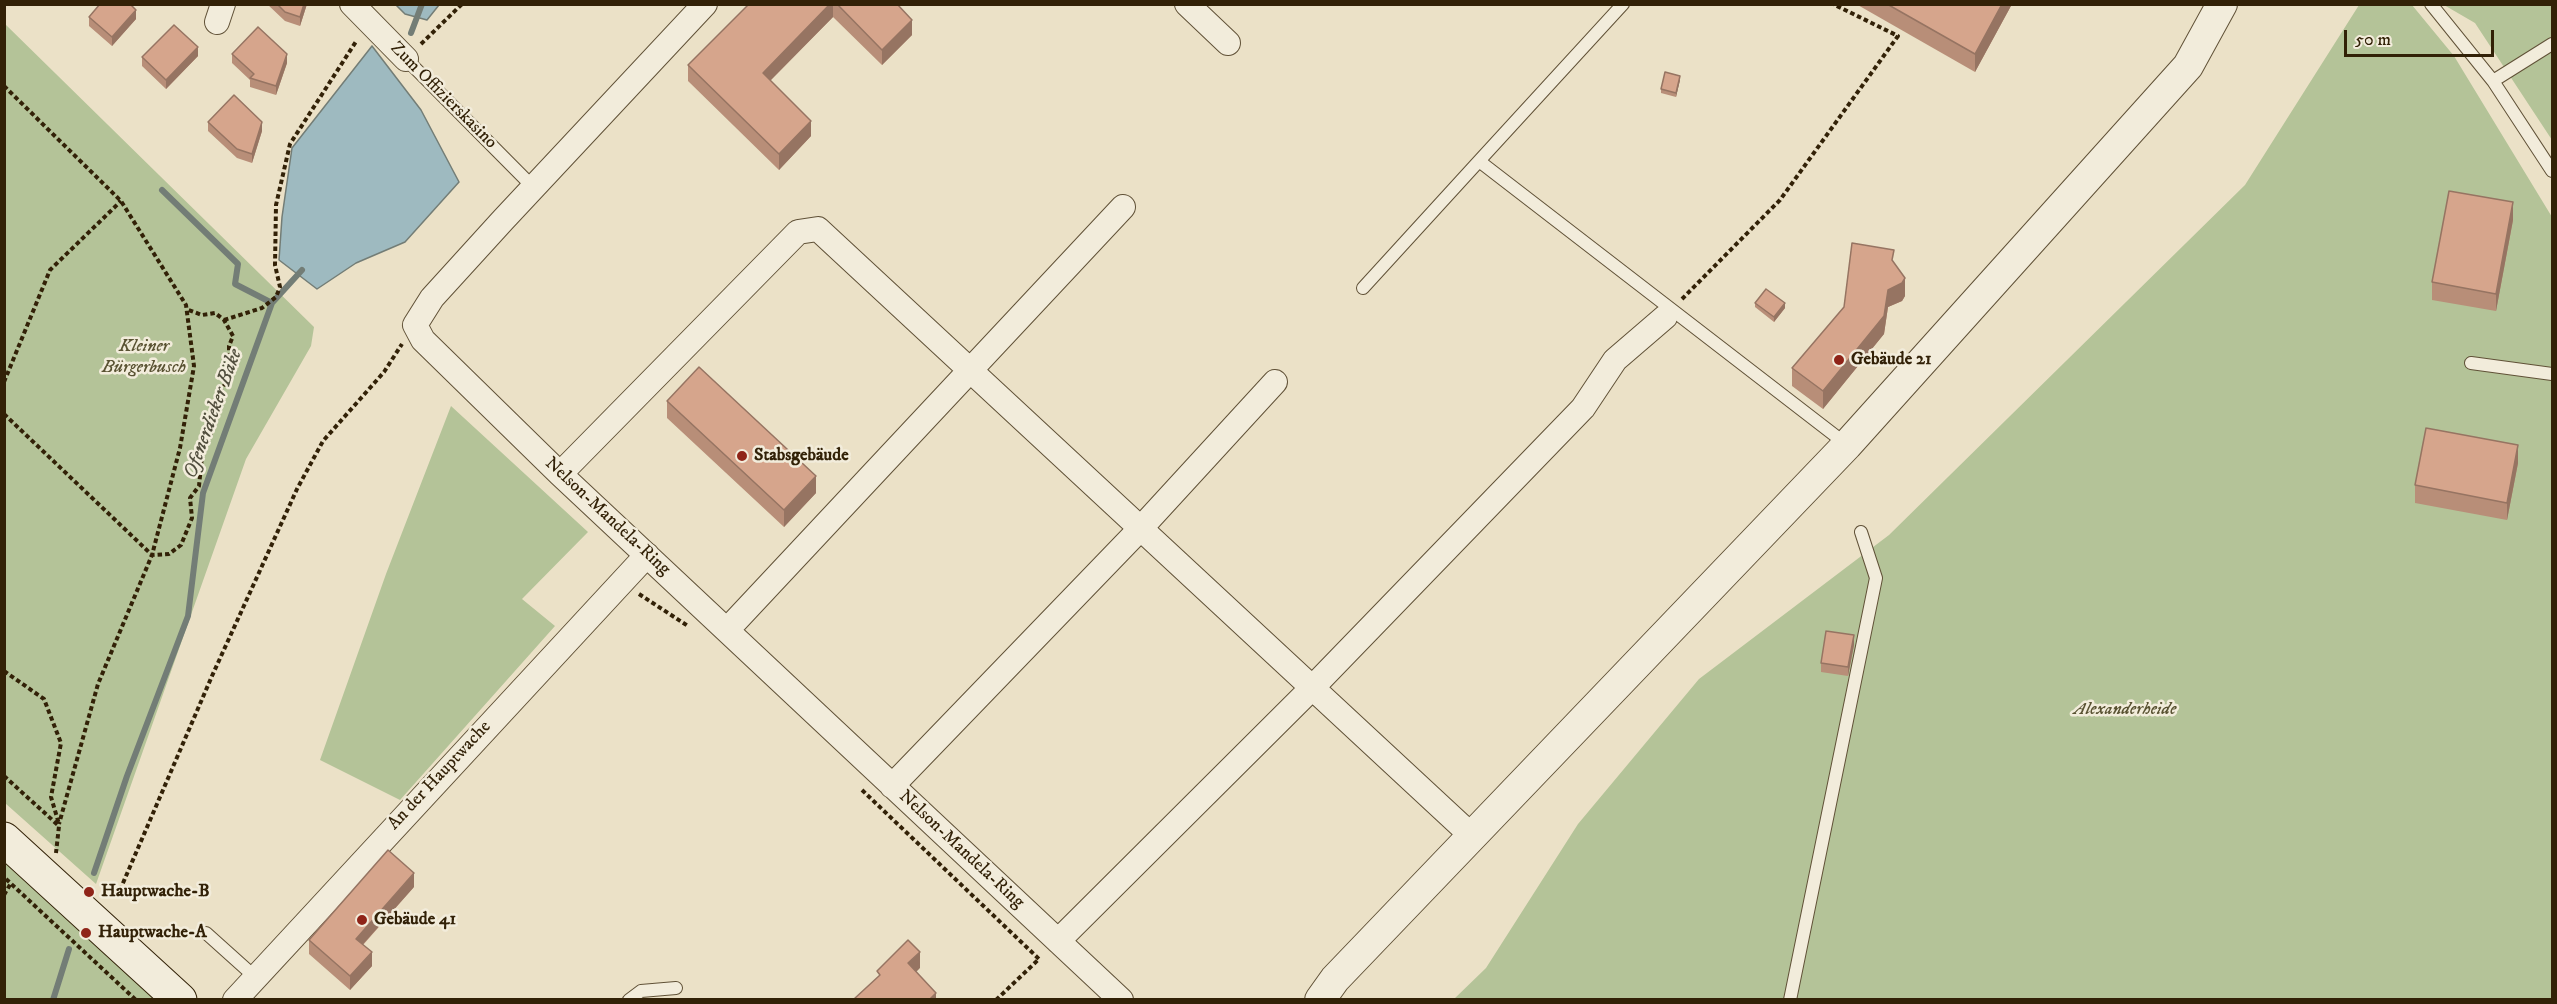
<!DOCTYPE html>
<meta charset="utf-8">
<style>
body{margin:0}
#map{position:relative;width:2557px;height:1004px;overflow:hidden;background:#ebe1c7;font-family:"IM FELL DW Pica",serif}
canvas{display:block}
.frame{position:absolute;inset:0;border:6px solid #322107;pointer-events:none}
.scale{position:absolute;left:2344px;top:30px;width:150px;height:27px;box-sizing:border-box;border:3px solid #322107;border-top:0;padding-left:8px;font-size:18px;line-height:21px;white-space:nowrap;color:#322107;-webkit-text-stroke:4px #f2ecdb;paint-order:stroke}
</style>
<div id="map">
<canvas width="2557" height="1004"></canvas>
<div class="frame"></div>
<div class="scale">50 m</div>
</div>
<script>
const c = document.querySelector('canvas').getContext('2d');
c.lineJoin = 'round';
function fill(path, color) { c.fillStyle = color; c.fill(path, 'evenodd'); }
const toPath = rows => new Path2D(rows.map(r => 'M' + r).join(''));
function stroke(path, color, width, dash) { c.strokeStyle = color; c.lineWidth = width; c.lineCap = dash ? 'butt' : 'round'; c.setLineDash(dash || []); c.stroke(path); }
function label(font, color, halo, rows, align = 'center') {
  c.font = font + ' "IM FELL DW Pica",serif'; c.lineWidth = 5; c.setLineDash([]); c.textBaseline = 'middle'; c.strokeStyle = halo; c.fillStyle = color; for (const [text, x, y, turn = 0] of rows) {
    c.save(); c.translate(x, y); c.rotate((+turn || 0) * Math.PI / 180); c.textAlign = isNaN(turn) ? turn : align; if (halo) c.strokeText(text, 0, 0); c.fillText(text, 0, 0); c.restore();
  }
}
fill(toPath([
 [2359,5,2412,5,2454,56,2552,217,2552,999,1453,1000,1486,968,1578,824,1699,679,1889,535,2245,185],
 [2444,5,2552,5,2552,140,2475,23],
 [4,23,314,327,311,346,246,459,96,884,5,803],
 [451,406,588,532,522,599,555,626,400,800,320,760,386,574],
 [4,860,180,999,5,999]
]), '#b4c398');
const water = toPath([
 [396,5,439,5,427,20,405,14,396,5],
 [372,46,421,110,459,182,405,242,356,263,317,289,279,260,282,217,292,148,372,46]
]);
fill(water, '#9ebac0');
stroke(water, '#737d76', 1.5);
stroke(toPath([
 [411,33,422,4],
 [162,190,238,264,235,284,272,303],
 [94,873,127,776,188,616,203,493,272,303,302,270],
 [53,1000,69,949]
]), '#737d76', 6);
const service = toPath([
 [2431,4,2493,81,2552,171],
 [406,59,533,187],
 [2493,81,2552,44],
 [1479,161,1623,4],
 [1363,288,1479,161,1846,444],
 [2471,363,2552,374],
 [206,933,255,977],
 [629,1000,641,991,676,988],
 [1790,1000,1876,578,1861,532]
]);
const minor = toPath([
 [352,4,406,59],
 [705,4,503,220,432,298,415,325,423,340,560,474,1121,1000],
 [1187,4,1228,43],
 [217,22,223,4],
 [560,474,798,232,818,229,1472,836],
 [727,630,1123,207],
 [892,786,1141,528,1275,382],
 [1058,941,1312,688,1583,408,1615,360,1665,317],
 [235,1000,647,555]
]);
const tertiary = toPath([
 [1320,1000,1335,979,1847,445,2188,66,2222,4]
]);
const secondary = toPath([
 [4,839,180,1000]
]);
stroke(service, '#605137', 14);
stroke(minor, '#605137', 26);
stroke(tertiary, '#605137', 32);
stroke(secondary, '#322107', 35);
stroke(toPath([
 [421,44,462,4],
 [4,86,121,201,186,305,194,366,180,448,152,555,98,684,59,824],
 [1682,299,1780,200,1898,36,1833,4],
 [224,320,262,308,276,297,280,287,275,265,276,205,290,144,357,40],
 [4,382,50,270,121,201],
 [4,414,152,555,169,554,181,545,192,518,190,498,199,486,203,446,210,437,221,391,229,377,229,346,233,336,224,320,215,313,202,315,186,309],
 [639,594,688,626],
 [4,671,44,699,61,743,51,797,59,824],
 [4,776,59,826,56,853],
 [862,790,1039,959],
 [6,879,136,1000],
 [4,895,11,883],
 [117,897,212,676,297,489,323,441,384,372,402,344],
 [996,1000,1039,959]
]), '#322107', 4, [4.5, 3]);
stroke(service, '#f2ecdb', 12);
stroke(minor, '#f2ecdb', 24);
stroke(tertiary, '#f2ecdb', 30);
stroke(secondary, '#f2ecdb', 33);
fill(toPath([
 [267,4,307,4,300,26,285,21],
 [749,4,897,4,912,35,882,65,833,17,770,81,811,136,779,170,688,81,688,65],
 [1856,4,2012,4,1975,72],
 [89,17,136,19,112,46,89,26],
 [232,54,287,63,276,95,250,87,250,80,232,63],
 [198,56,166,89,142,66,142,57],
 [1680,80,1676,97,1661,93,1661,89],
 [208,122,262,131,252,163,237,158,208,131],
 [2513,220,2496,311,2432,300,2432,282],
 [1894,263,1905,296,1902,301,1888,307,1884,334,1823,409,1792,386,1792,368],
 [1755,303,1785,308,1774,322,1755,307],
 [667,401,816,493,784,527,667,418],
 [2518,463,2507,520,2415,503,2415,485],
 [1854,645,1848,676,1821,672,1821,663],
 [414,887,363,945,372,966,350,990,309,954,309,940]
]), '#b88e78');
fill(toPath([
 [304,4,307,4,300,26,300,17],
 [830,4,833,4,833,17,763,88,763,73],
 [2002,4,2012,4,1975,72,1975,54],
 [136,10,136,19,112,46,112,37],
 [912,20,912,35,882,65,882,50],
 [198,47,198,56,166,89,166,80],
 [287,54,287,63,276,95,276,86],
 [1680,76,1680,80,1676,97,1676,93],
 [811,121,811,136,779,170,779,154],
 [262,122,262,131,252,163,252,154],
 [2513,202,2513,220,2496,311,2496,294],
 [1905,278,1905,296,1902,301,1888,307,1884,334,1823,409,1823,391,1888,290],
 [1785,303,1785,308,1774,322,1774,317],
 [2518,445,2518,463,2507,520,2507,503],
 [816,476,816,493,784,527,784,510],
 [1854,635,1854,645,1848,676,1848,667],
 [414,873,414,887,356,952,356,939],
 [372,952,372,966,350,990,350,976],
 [920,952,920,968,908,980,908,963],
 [936,993,936,999,930,999]
]), '#967462');
const building = toPath([
 [100,4,130,4,136,10,112,37,89,17,100,4],
 [277,4,304,4,300,17,285,12,277,4],
 [749,4,830,4,763,73,811,121,779,154,688,65,749,4],
 [837,4,897,4,912,20,882,50,837,4],
 [1887,4,2002,4,1975,54,1887,4],
 [174,25,198,47,166,80,142,57,174,25],
 [258,27,287,54,276,86,250,78,254,74,232,54,258,27],
 [1665,72,1680,76,1676,93,1661,89,1665,72],
 [234,95,262,122,252,154,237,149,208,122,234,95],
 [2449,191,2513,202,2496,294,2432,282,2449,191],
 [1852,243,1894,250,1892,260,1905,278,1902,283,1888,290,1884,316,1823,391,1792,368,1844,307,1852,243],
 [1766,289,1785,303,1774,317,1755,303,1766,289],
 [699,367,816,476,784,510,667,401,699,367],
 [2426,428,2518,445,2507,503,2415,485,2426,428],
 [1826,631,1854,635,1848,667,1821,663,1826,631],
 [388,850,414,873,356,939,372,952,350,976,309,940,388,850],
 [908,940,920,952,908,963,936,993,930,999,854,999,880,975,877,971,908,940]
]);
fill(building, '#d6a58c');
stroke(building, '#967462', 1.5);
for (const [x, y, r, color] of [
 [1839,360,6,"#8f2418"],
 [742,456,6,"#8f2418"],
 [89,892,6,"#8f2418"],
 [362,920,6,"#8f2418"],
 [86,933,6,"#8f2418"]
]) { const dot = new Path2D(); dot.arc(x, y, r, 0, 2 * Math.PI); c.fillStyle = color; c.fill(dot); stroke(dot, '#f2ecdb', 2); }
label('18px', '#322107', '#f2ecdb', [
 ["Zum Offizierskasino",443,96,45],
 ["Nelson-Mandela-Ring",607,517,43],
 ["An der Hauptwache",440,776,-47],
 ["Nelson-Mandela-Ring",961,850,43]
]);
label('italic 18px', '#595232', '#f2ecdb', [
 ["Kleiner",144,347],
 ["Bürgerbusch",144,368],
 ["Alexanderheide",2125,710]
]);
label('bold 18px', '#322107', '#f2ecdb', [
 ["Gebäude 21",1851,360],
 ["Stabsgebäude",754,456],
 ["Hauptwache-B",101,892],
 ["Gebäude 41",374,920],
 ["Hauptwache-A",98,933]
], 'left');
label('italic 20px', '#524f3e', '#f2ecdb', [
 ["Ofenerdieker Bäke",214,414,-70]
]);
</script>
